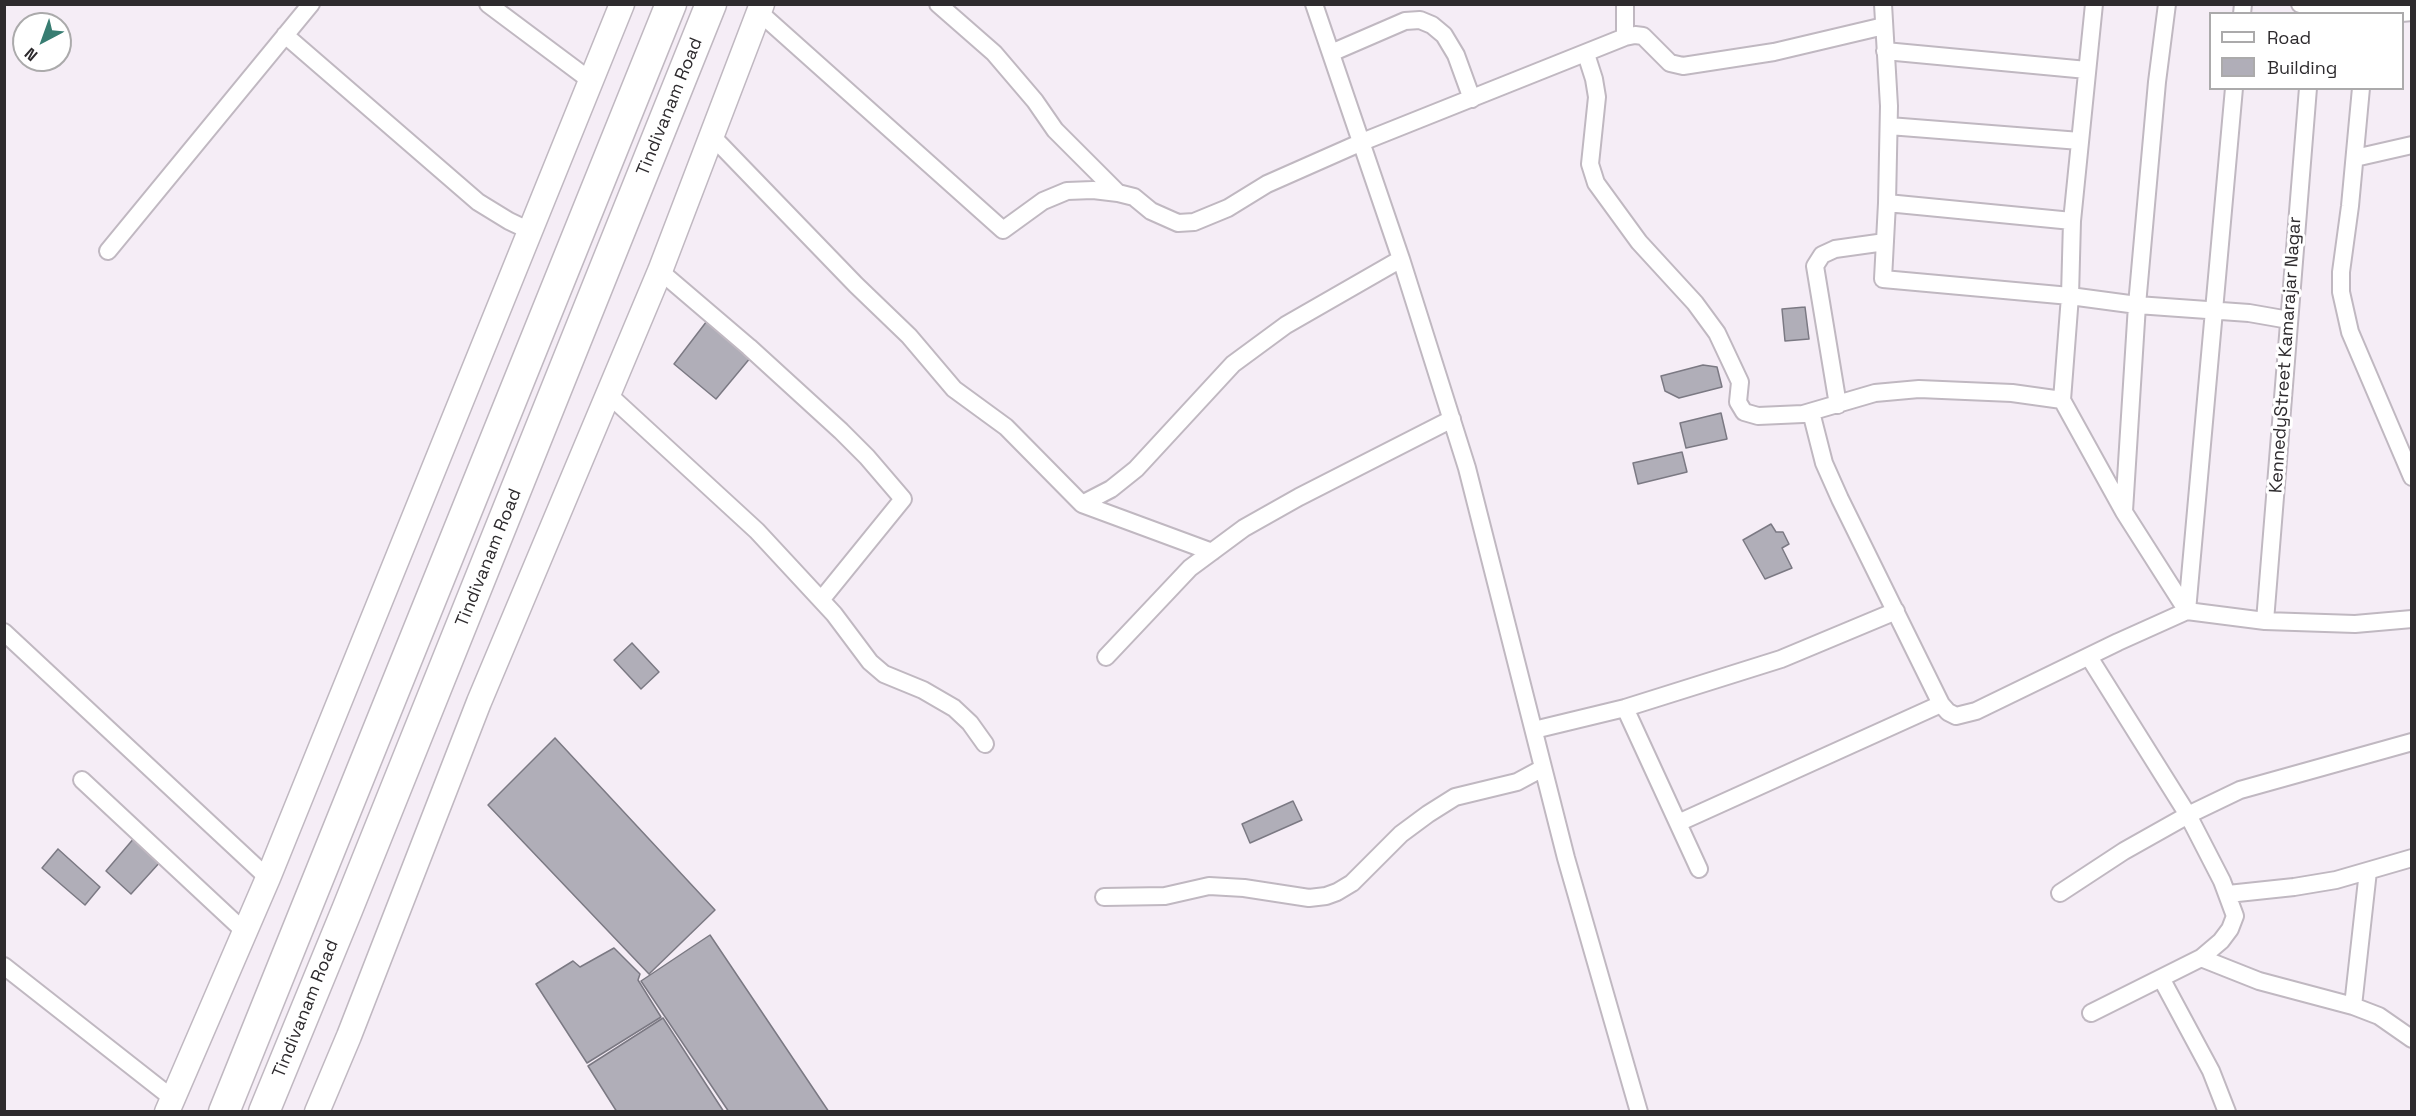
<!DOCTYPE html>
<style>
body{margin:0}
#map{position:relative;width:2416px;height:1116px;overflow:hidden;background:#f5edf6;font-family:"Space Grotesk",sans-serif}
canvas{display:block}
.frame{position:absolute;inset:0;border:6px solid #2e2b2e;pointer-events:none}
.legend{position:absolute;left:2209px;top:12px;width:195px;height:78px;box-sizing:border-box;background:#fff;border:2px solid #abaaab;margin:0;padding:8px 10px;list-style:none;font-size:18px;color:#2e2b2e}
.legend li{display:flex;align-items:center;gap:12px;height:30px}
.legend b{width:30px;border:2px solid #abaaab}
.north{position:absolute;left:12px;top:12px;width:60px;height:60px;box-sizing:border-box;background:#fff;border:2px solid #abaaab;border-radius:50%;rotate:221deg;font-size:16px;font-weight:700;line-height:24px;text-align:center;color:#2e2b2e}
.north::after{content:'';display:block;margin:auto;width:21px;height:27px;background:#387d72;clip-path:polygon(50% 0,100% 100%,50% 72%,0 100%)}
</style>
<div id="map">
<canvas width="2416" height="1116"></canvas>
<div class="frame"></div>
<ul class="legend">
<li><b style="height:8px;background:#fff"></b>Road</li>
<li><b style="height:16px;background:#b0aeb8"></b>Building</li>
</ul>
<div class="north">N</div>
</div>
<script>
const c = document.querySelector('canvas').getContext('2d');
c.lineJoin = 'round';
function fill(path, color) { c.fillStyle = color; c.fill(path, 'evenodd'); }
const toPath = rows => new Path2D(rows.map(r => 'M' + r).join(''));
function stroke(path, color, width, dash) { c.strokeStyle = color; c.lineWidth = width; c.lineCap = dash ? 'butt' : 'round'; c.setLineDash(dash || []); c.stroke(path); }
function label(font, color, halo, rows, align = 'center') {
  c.font = font + ' "Space Grotesk",sans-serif'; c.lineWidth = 6; c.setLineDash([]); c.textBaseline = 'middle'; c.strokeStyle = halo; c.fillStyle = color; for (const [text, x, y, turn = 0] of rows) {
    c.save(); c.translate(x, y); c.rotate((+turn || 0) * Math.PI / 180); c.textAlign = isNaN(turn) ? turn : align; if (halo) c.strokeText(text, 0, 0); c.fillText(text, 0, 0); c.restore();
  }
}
const building = toPath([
 [1805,307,1809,339,1785,341,1782,309,1805,307],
 [710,317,751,357,716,399,674,364,710,317],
 [1703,365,1717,367,1722,387,1679,398,1665,391,1661,376,1703,365],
 [1721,413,1727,439,1686,448,1680,423,1721,413],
 [1682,452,1687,472,1638,484,1633,463,1682,452],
 [1771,524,1776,532,1783,532,1789,544,1782,548,1792,568,1765,579,1743,540,1771,524],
 [632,643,659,672,641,689,614,660,632,643],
 [555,738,715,910,649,974,488,805,555,738],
 [1293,801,1302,820,1250,843,1242,824,1293,801],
 [135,837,161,861,131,894,106,871,135,837],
 [58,849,100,887,85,905,42,868,58,849],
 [710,935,829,1112,729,1112,641,981,710,935],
 [614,948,640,974,638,980,661,1017,587,1063,536,984,573,961,580,967,614,948],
 [663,1018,724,1112,617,1112,588,1066,663,1018]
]);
fill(building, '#b0aeb8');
stroke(building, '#7b7983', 1.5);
const street = toPath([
 [488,4,591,81],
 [938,4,994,53,1035,101,1055,130,1118,193],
 [1314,4,1401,259,1467,468,1566,858,1639,1112],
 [1625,4,1625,37],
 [1883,4,1889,106,1887,203,1883,279,2070,296,2137,305,2249,313,2289,320],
 [2094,4,2072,221,2070,296,2062,400,2124,512,2187,611,2265,621,2355,624,2412,619],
 [2300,4,2389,14],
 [759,12,1003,230,1043,201,1067,191,1093,190,1118,193,1134,197,1151,211,1178,223,1194,222,1228,208,1267,184,1362,142,1625,37,1635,35,1643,36,1670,63,1683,66,1774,52,1884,26],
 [2242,14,2243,4],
 [2391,14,2412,12],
 [285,35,478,202,509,221,530,231],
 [1885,51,2087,70],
 [1331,53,1405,21,1420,20,1432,25,1444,35,1456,55,1472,99],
 [1586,54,1594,79,1597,97,1590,164,1596,183,1639,242,1695,303,1717,333,1740,382,1738,402,1744,412,1758,416,1803,414,1875,393,1919,389,2012,393,2062,400],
 [2361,88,2350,206,2341,272,2341,292,2350,332,2412,477],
 [1889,126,2080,141],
 [711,135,856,285,909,336,954,389,1006,427,1082,504],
 [2355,158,2412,145],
 [1887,203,2072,221],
 [108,251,311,4],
 [660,271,749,347,841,431,867,457,903,499,821,600],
 [608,394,757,531,834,614,870,662,884,674,923,690,954,708,970,723,985,744],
 [1838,405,1815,266,1822,255,1835,249,1885,242],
 [1811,412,1824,463,1840,499,1941,704,1948,712,1956,716,1976,711,2118,642,2187,611,2234,88],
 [2124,511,2137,305,2157,82,2167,4],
 [1212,552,1082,504,1111,489,1136,469,1233,364,1286,325,1401,259],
 [2265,621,2308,88],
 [4,632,268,878],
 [1106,657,1190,568,1244,528,1299,497,1452,419],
 [2089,657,2188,815,2222,881,2235,916,2230,929,2221,941,2201,958,2091,1013],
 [1625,708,1699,869],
 [1534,730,1625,708,1781,659,1896,611],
 [82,780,245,932],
 [1678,823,1941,704],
 [2060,893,2124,851,2188,815,2240,790,2412,742],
 [2228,894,2294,887,2336,880,2412,858],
 [1104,897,1165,896,1209,886,1244,888,1309,898,1326,896,1337,892,1352,883,1401,834,1428,814,1455,797,1517,782,1543,768],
 [2201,958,2259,981,2353,1006,2379,1016,2412,1039],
 [4,966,172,1098],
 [2161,978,2211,1071,2227,1112],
 [2353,1006,2368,871]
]);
const secondary = toPath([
 [167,1112,268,878,622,4],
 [317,1112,349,1036,479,702,660,271,762,4]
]);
const highway = toPath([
 [224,1112,671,4],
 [264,1112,347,910,711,4]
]);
stroke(street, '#c0b8c1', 20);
stroke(secondary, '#c0b8c1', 27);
stroke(highway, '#c0b8c1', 33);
stroke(street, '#fff', 16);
stroke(secondary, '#fff', 24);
stroke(highway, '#fff', 30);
label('18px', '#2e2b2e', '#fff', [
 ["Tindivanam Road",670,107,-68],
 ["KennedyStreet Kamarajar Nagar",2286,355,-86],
 ["Tindivanam Road",489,558,-68],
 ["Tindivanam Road",306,1009,-68]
]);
</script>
